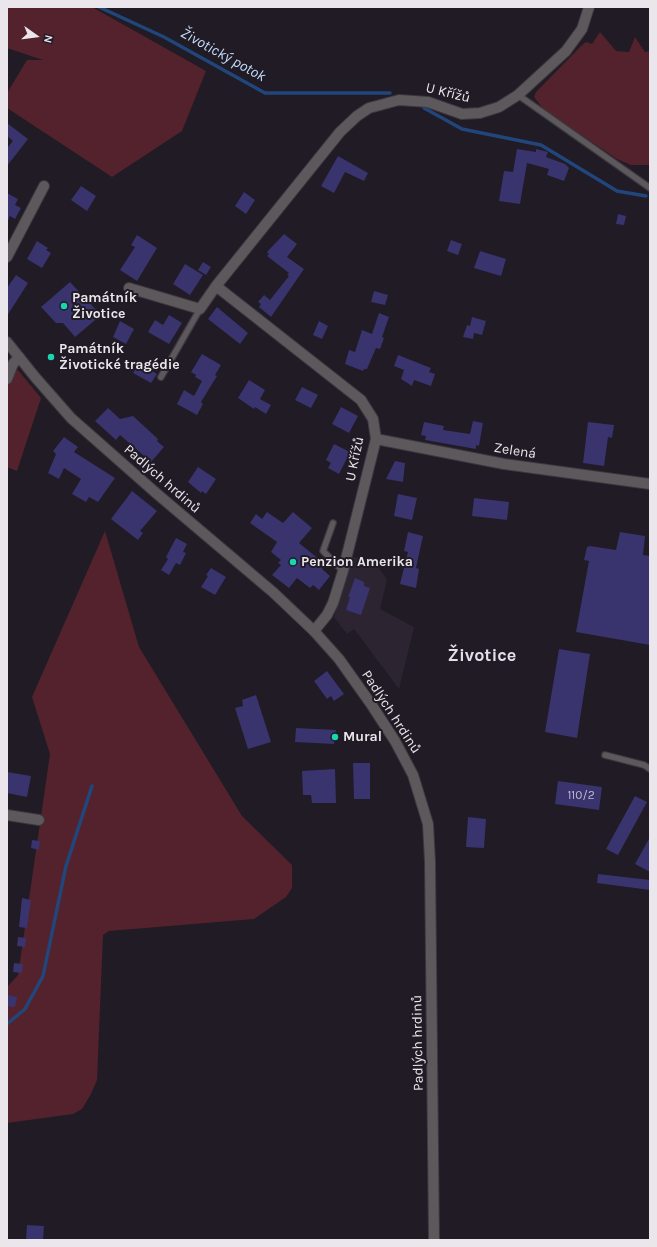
<!DOCTYPE html>
<meta charset="utf-8">
<style>
body{margin:0}
#map{position:relative;width:657px;height:1247px;overflow:hidden;background:#201b24;font-family:Karla,sans-serif}
canvas{display:block}
.frame{position:absolute;inset:0;border:8px solid #eae6ec;pointer-events:none}
.north{position:absolute;left:16px;top:16px;width:40px;height:40px;-webkit-text-stroke:3px #201b24;paint-order:stroke;rotate:104deg;font-size:11px;font-weight:700;line-height:16px;text-align:center;color:#eae6ec}
.north::after{content:'';display:block;margin:auto;width:14px;height:18px;background:#eae6ec;clip-path:polygon(50% 0,100% 100%,50% 72%,0 100%)}
</style>
<div id="map">
<canvas width="657" height="1247"></canvas>
<div class="frame"></div>
<div class="north">N</div>
</div>
<script>
const c = document.querySelector('canvas').getContext('2d');
c.lineJoin = 'round';
function fill(path, color) { c.fillStyle = color; c.fill(path, 'evenodd'); }
const toPath = rows => new Path2D(rows.map(r => 'M' + r).join(''));
function stroke(path, color, width, dash) { c.strokeStyle = color; c.lineWidth = width; c.lineCap = dash ? 'butt' : 'round'; c.setLineDash(dash || []); c.stroke(path); }
function label(font, color, halo, rows, align = 'center') {
  c.font = font + ' Karla,sans-serif'; c.lineWidth = 4; c.setLineDash([]); c.textBaseline = 'middle'; c.strokeStyle = halo; c.fillStyle = color; for (const [text, x, y, turn = 0] of rows) {
    c.save(); c.translate(x, y); c.rotate((+turn || 0) * Math.PI / 180); c.textAlign = isNaN(turn) ? turn : align; if (halo) c.strokeText(text, 0, 0); c.fillText(text, 0, 0); c.restore();
  }
}
fill(toPath([
 [353,557,375,562,387,580,380,609,414,627,399,689,354,629,347,634,334,617]
]), '#2d2432');
fill(toPath([
 [7,7,92,7,206,71,182,131,112,177,7,108,7,93,27,60,43,60,7,48],
 [600,32,616,51,629,52,635,37,645,52,650,51,650,165,631,165,617,159,544,110,534,97,536,92,582,45,586,42,592,44],
 [18,370,41,398,17,471,7,467,7,389,14,371],
 [105,531,139,647,242,816,292,865,292,888,286,897,254,919,109,931,103,935,97,1080,91,1094,82,1109,73,1114,7,1123,7,987,18,975,50,754,32,697]
]), '#53222d');
stroke(toPath([
 [99,7,164,37,265,93,390,93],
 [424,108,462,129,541,145,617,191,646,196],
 [7,1024,25,1009,43,976,66,866,92,786]
]), '#20467b', 3.5);
fill(toPath([
 [7,123,28,139,7,166,7,148,13,141,7,136],
 [517,149,536,152,536,149,548,152,546,157,565,164,569,168,564,181,547,175,549,169,527,163,520,204,499,201,504,171,513,172],
 [338,156,368,173,364,181,345,172,334,193,321,186],
 [81,186,96,196,87,211,71,200],
 [244,192,255,200,246,214,235,206],
 [7,193,18,199,15,205,21,208,15,219,10,216,7,223],
 [618,214,626,216,624,225,616,224],
 [284,234,297,244,287,257,304,269,271,317,259,307,261,304,258,302,264,295,270,300,289,276,287,275,289,273,267,256,269,254,267,252],
 [137,235,157,248,137,281,120,270,135,247,131,245],
 [451,240,462,244,458,255,447,251],
 [37,241,48,248,46,250,51,253,42,268,27,259],
 [480,251,506,259,501,276,474,268],
 [203,262,211,267,206,275,198,270],
 [185,264,203,275,190,295,173,284],
 [16,275,28,283,7,316,7,288],
 [70,282,101,315,75,337,63,323,56,323,41,307],
 [374,291,388,295,385,305,371,302],
 [217,307,248,333,240,344,208,319],
 [379,313,389,317,382,337,384,338,380,349,376,348,367,369,364,369,363,371,345,364,349,350,355,352,362,330,372,334],
 [169,315,182,323,169,344,148,332,155,320,163,325],
 [472,317,486,321,482,335,474,333,473,339,463,337,467,325,470,326],
 [120,321,134,329,126,344,113,337],
 [319,321,328,326,322,339,313,335],
 [202,354,221,365,215,375,217,376,201,402,203,404,197,415,177,404,184,390,194,396,202,381,195,377,196,375,191,372],
 [398,355,431,368,429,372,435,374,431,386,414,380,412,386,401,379,404,370,394,366],
 [139,363,157,374,151,383,133,373],
 [249,380,265,390,260,399,271,405,266,414,255,407,254,409,238,398],
 [302,387,318,395,311,408,295,400],
 [341,407,358,416,349,433,332,424],
 [108,408,120,419,133,416,158,439,157,441,164,447,151,462,120,435,116,440,95,421],
 [473,421,483,423,479,446,476,445,476,449,425,440,426,436,421,435,424,422,444,426,443,430,470,434],
 [588,422,614,425,612,438,608,437,604,466,583,463],
 [64,437,78,447,74,452,115,478,98,502,89,497,86,502,72,494,81,479,64,468,59,479,48,473,56,454,53,451],
 [334,444,350,452,339,474,328,468,331,463,326,460],
 [395,461,405,463,403,482,386,479],
 [198,467,216,479,206,494,202,491,201,493,188,482],
 [132,491,157,511,140,531,143,533,138,540,111,519],
 [398,494,417,498,412,520,394,516],
 [474,498,509,502,507,520,472,516],
 [267,512,283,523,293,512,312,528,299,543,325,564,322,569,330,576,319,590,313,585,310,588,297,578,289,588,272,575,281,565,278,563,281,560,271,552,277,542,250,523,256,514,262,519],
 [408,532,423,536,416,568,419,569,416,588,400,584,408,552,404,551],
 [620,532,645,536,643,555,650,556,650,645,576,632,589,561,584,560,587,547,590,546,616,550],
 [176,538,187,544,183,552,186,553,180,565,176,563,169,575,161,570,168,559,166,557],
 [211,568,226,577,215,595,201,587,208,576,206,575],
 [355,578,364,582,364,586,370,588,361,615,346,610,350,597,348,597],
 [559,649,590,654,577,738,545,732],
 [327,671,344,694,334,701,331,696,327,699,314,681],
 [256,695,271,742,248,749,235,708,243,706,242,700],
 [296,728,336,730,334,744,295,742],
 [353,763,370,763,370,799,354,799],
 [335,769,336,803,312,803,311,795,303,795,302,771],
 [7,772,31,776,27,797,7,793],
 [558,781,602,787,599,810,555,804],
 [635,796,647,802,618,855,606,849],
 [468,817,486,819,484,848,466,847],
 [650,837,650,872,635,864],
 [32,840,40,841,39,850,31,848],
 [598,874,650,880,650,890,597,883],
 [22,898,31,900,27,928,19,927],
 [18,937,26,938,25,947,17,946],
 [14,963,23,964,22,973,13,972],
 [8,995,17,997,15,1007,7,1006],
 [27,1225,44,1226,43,1240,26,1240]
]), '#39336e');
const service = toPath([
 [518,95,650,188],
 [161,377,200,309],
 [333,523,323,551,343,571],
 [605,755,644,765,650,769]
]);
const minor = toPath([
 [7,257,44,186],
 [216,286,361,400,373,419,376,439,343,571,333,603,327,615,314,631],
 [129,288,200,309,216,286,340,132,357,116,369,108,399,100,428,102,462,114,480,113,499,107,518,95,566,51,582,29,589,7],
 [7,379,13,364,19,357],
 [376,439,504,464,650,484],
 [7,815,39,820]
]);
const tertiary = toPath([
 [7,342,35,377,71,418,156,493,274,593,314,631,339,659,371,704,395,741,413,775,428,824,430,862,434,1240]
]);
stroke(service, '#3c3740', 8);
stroke(minor, '#3c3740', 12);
stroke(tertiary, '#3c3740', 12);
stroke(service, '#5d585b', 5.5);
stroke(minor, '#5d585b', 10);
stroke(tertiary, '#5d585b', 10);
for (const [x, y, r, color] of [
 [64,306,4,"#19d5b2"],
 [51,357,4,"#19d5b2"],
 [293,562,4,"#19d5b2"],
 [335,737,4,"#19d5b2"]
]) { const dot = new Path2D(); dot.arc(x, y, r, 0, 2 * Math.PI); c.fillStyle = color; c.fill(dot); stroke(dot, '#201b24', 1.5); }
label('12px', '#beb9cc', null, [
 ["110/2",581,796]
]);
label('14px', '#eae6ec', '#201b24', [
 ["U Křížů",448,93,14],
 ["Zelená",515,451,9],
 ["U Křížů",355,459,-78],
 ["Padlých hrdinů",162,479,41],
 ["Padlých hrdinů",391,712,57],
 ["Padlých hrdinů",418,1043,-91]
]);
label('bold 14px', '#eae6ec', '#201b24', [
 ["Památník",72,298],
 ["Životice",72,314],
 ["Památník",59,349],
 ["Životické tragédie",59,365],
 ["Penzion Amerika",301,562],
 ["Mural",343,737]
], 'left');
label('italic 15px', '#c4dbfb', '#201b24', [
 ["Životický potok",223,55,29]
]);
label('bold 18px', '#e5ddea', '#201b24', [
 ["Životice",482,656]
]);
</script>
